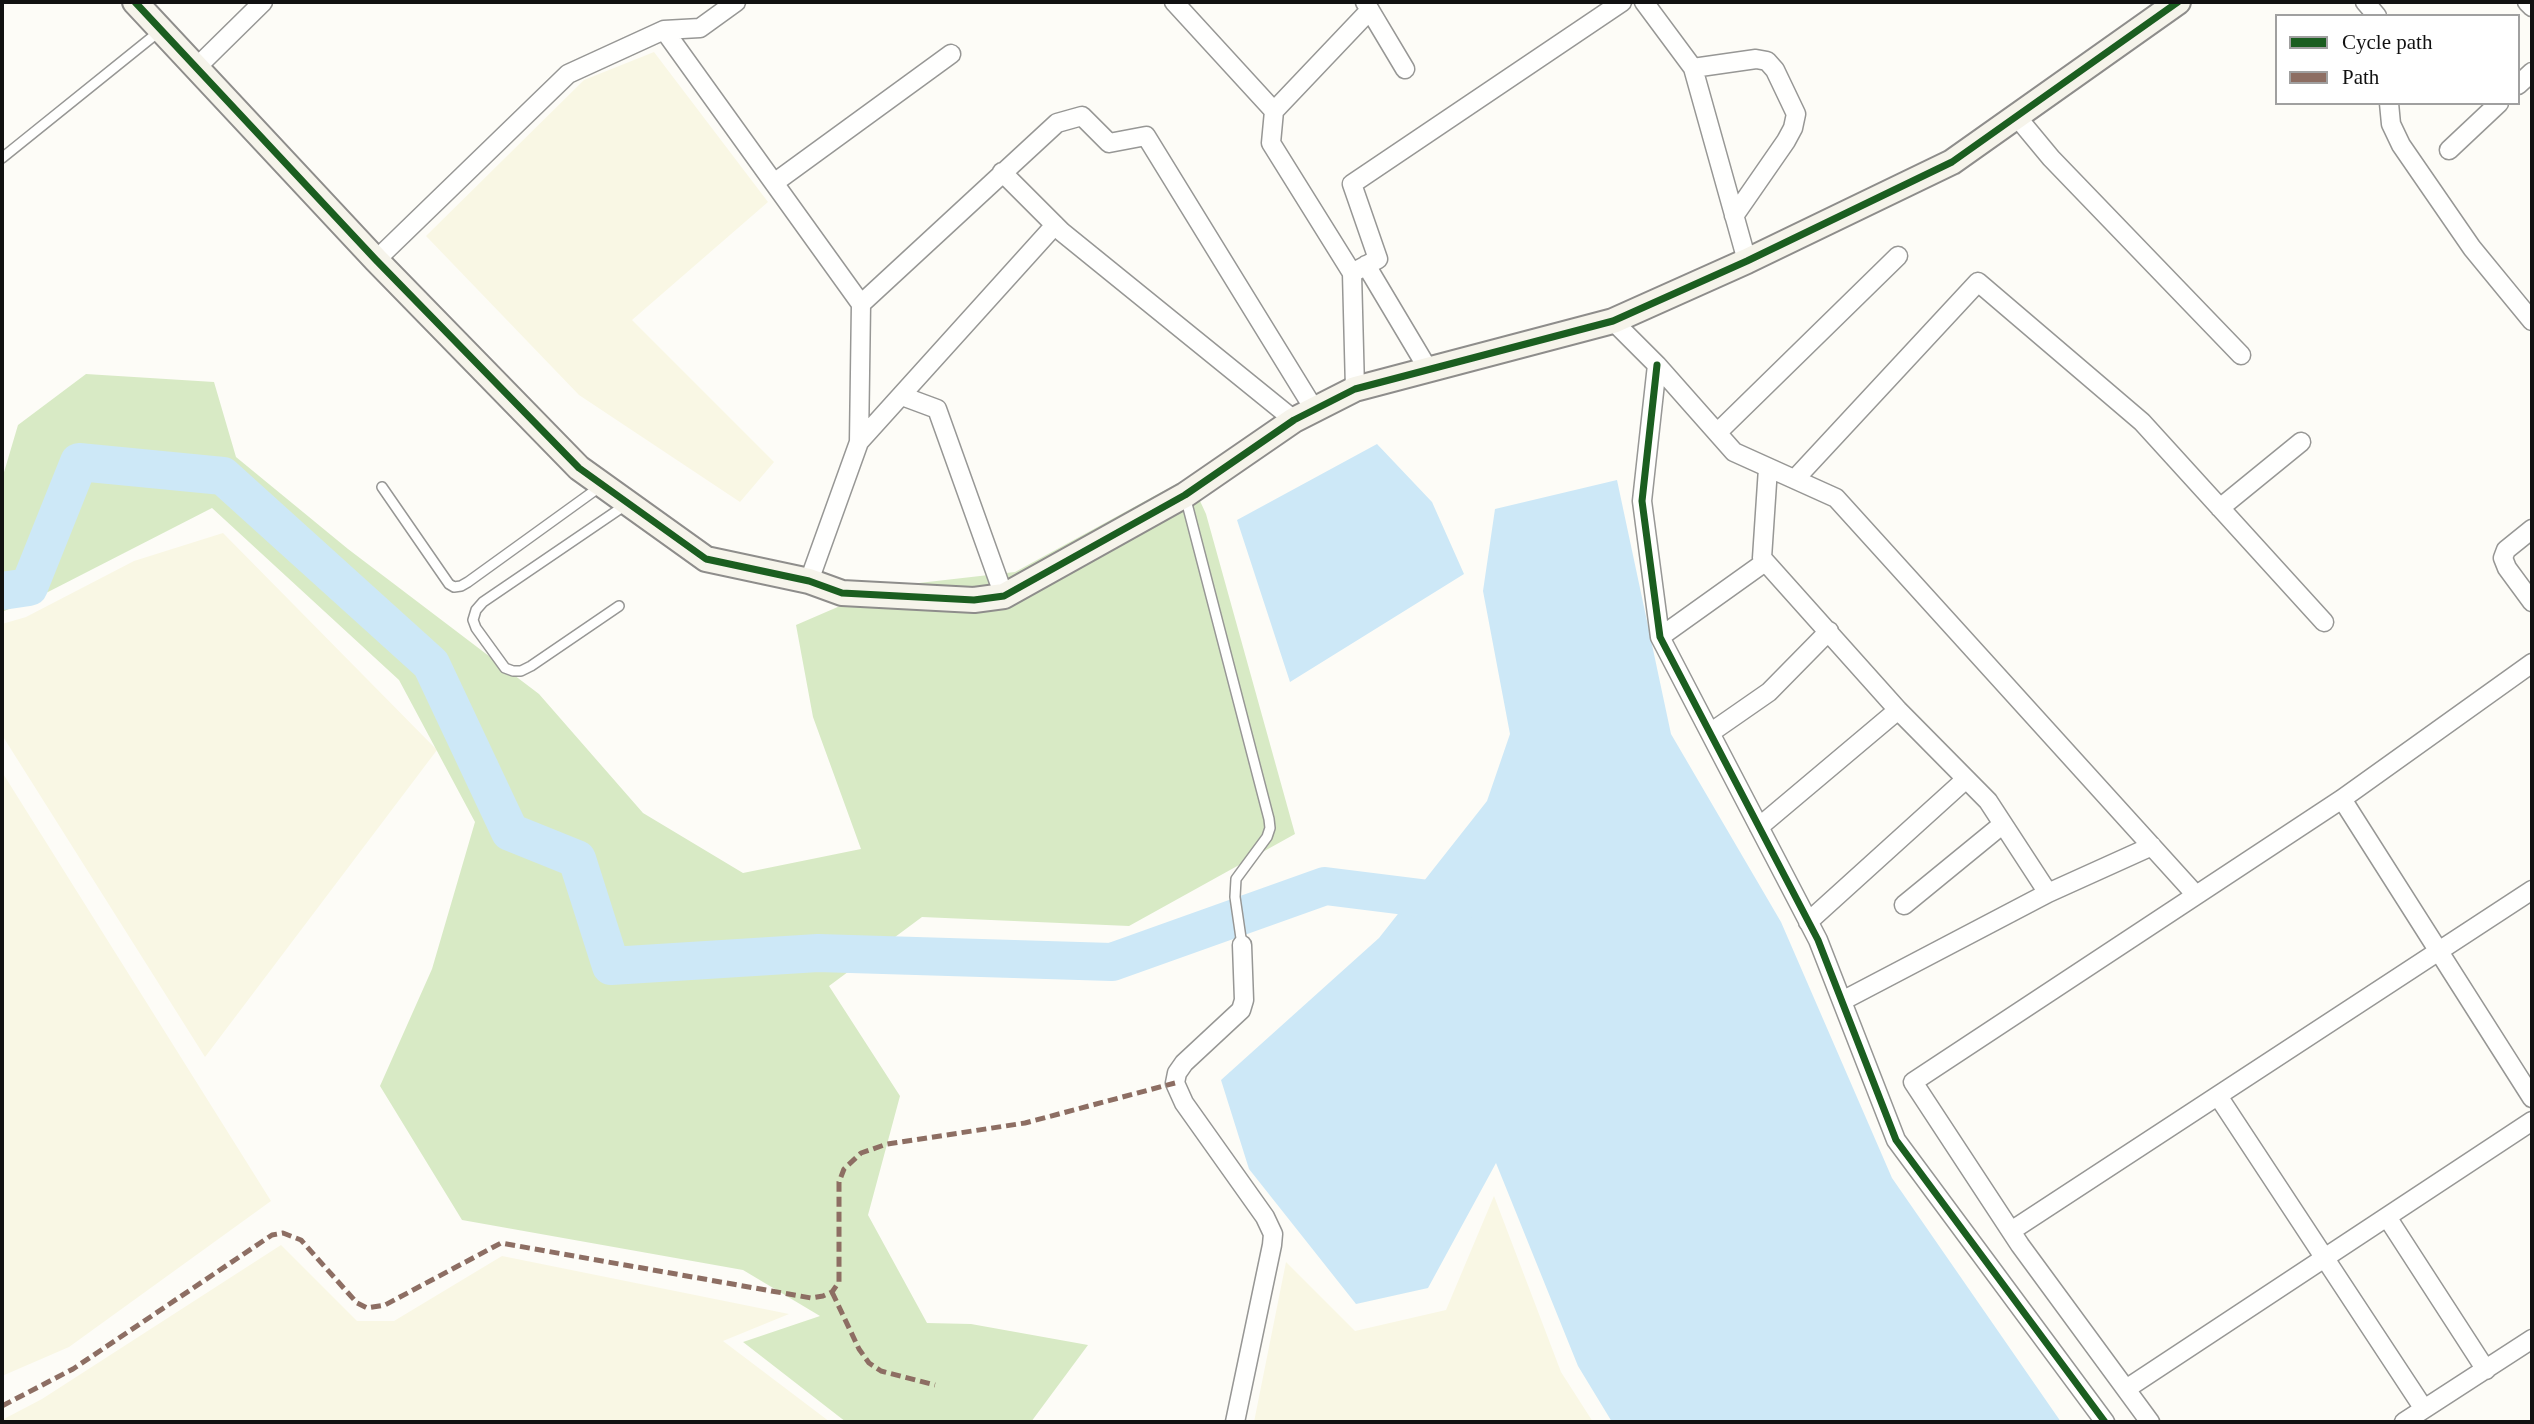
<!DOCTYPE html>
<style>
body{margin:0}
#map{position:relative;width:2534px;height:1424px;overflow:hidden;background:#fdfcf7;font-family:"Times New Roman",serif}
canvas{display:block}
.frame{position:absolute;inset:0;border:4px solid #111;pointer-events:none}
.legend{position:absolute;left:2275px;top:14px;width:245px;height:91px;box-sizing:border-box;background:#fff;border:2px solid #a0a0a0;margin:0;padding:9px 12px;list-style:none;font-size:21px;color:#111}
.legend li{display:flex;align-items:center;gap:14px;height:35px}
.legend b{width:35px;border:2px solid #a0a0a0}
</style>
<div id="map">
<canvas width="2534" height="1424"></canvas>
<div class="frame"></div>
<ul class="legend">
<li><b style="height:9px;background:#1b5e20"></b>Cycle path</li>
<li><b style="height:9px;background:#8d6e63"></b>Path</li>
</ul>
</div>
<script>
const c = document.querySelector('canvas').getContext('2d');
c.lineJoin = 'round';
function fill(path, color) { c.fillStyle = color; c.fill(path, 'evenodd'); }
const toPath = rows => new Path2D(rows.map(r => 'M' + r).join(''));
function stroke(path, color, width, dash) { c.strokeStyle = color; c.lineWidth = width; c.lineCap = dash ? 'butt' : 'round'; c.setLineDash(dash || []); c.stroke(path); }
fill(toPath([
 [654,52,768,202,632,320,774,462,740,502,579,395,426,236,584,80],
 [223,533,437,750,205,1057,2,735,2,624,26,617,134,561],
 [2,772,271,1201,69,1347,2,1376],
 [1494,1196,1561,1372,1593,1422,1254,1422,1286,1262,1355,1331,1446,1310],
 [281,1245,357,1321,394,1321,502,1256,789,1314,723,1341,830,1422,2,1422,2,1420,42,1399]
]), '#f9f7e4');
fill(toPath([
 [86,374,214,382,236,457,348,549,539,694,643,813,743,873,861,849,813,717,796,625,884,587,1015,572,1189,477,1206,514,1295,834,1129,926,922,917,829,986,900,1096,868,1215,927,1323,971,1324,1088,1345,1031,1422,846,1422,743,1342,820,1316,743,1270,462,1220,380,1086,432,969,475,822,399,680,212,508,48,592,2,612,2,479,18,425]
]), '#d8eac5');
fill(toPath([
 [1377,444,1432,502,1464,574,1290,682,1237,520],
 [1617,480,1671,734,1781,922,1892,1178,2061,1422,1612,1422,1578,1366,1496,1163,1428,1288,1356,1304,1249,1169,1221,1080,1379,938,1487,801,1510,734,1483,591,1495,509]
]), '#cde8f7');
stroke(toPath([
 [2,591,29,587,79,462,223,476,431,664,510,832,577,859,611,966,818,953,1112,962,1325,886,1445,901,1453,917]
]), '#cde8f7', 38);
const lane = toPath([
 [2,158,161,30],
 [382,487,449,584,454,587,461,586,468,582,601,486],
 [1185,496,1269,819,1270,828,1267,837,1236,879,1235,897,1242,945],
 [619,606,531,666,521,671,513,671,505,668,476,628,473,620,476,610,483,602,627,504]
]);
const street = toPath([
 [1174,2,1274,111,1271,143,1352,273,1355,389],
 [1365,2,1405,69],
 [1644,2,1693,68,1747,261],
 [2365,2,2377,16],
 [2527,2,2532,7],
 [664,30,861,304,859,442,809,581],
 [197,67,263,2],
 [1693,68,1756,59,1767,61,1775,70,1796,114,1793,128,1786,141,1734,216],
 [2518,85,2532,72],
 [2389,103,2391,124,2401,145,2472,248,2532,321],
 [1274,111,1370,10],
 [2017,117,2051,158,2241,355],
 [2449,150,2499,103],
 [1002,172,1062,232,1294,420],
 [774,183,951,54],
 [376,260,568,74,664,30,700,28,736,2],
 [1366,265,1428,369],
 [1352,273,1378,259,1352,184,1622,2],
 [861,304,1057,123,1082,116,1109,143,1146,136,1314,409],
 [1613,321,1657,365,1734,452,1836,498,2196,895],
 [1657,365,1642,501,1660,637,1818,940,1896,1140,2105,1422],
 [902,396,937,409,1004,596],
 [1717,433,1898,256],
 [859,442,1055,225],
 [1768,468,1762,558,1898,710,1988,801,2048,893],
 [1795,479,1978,282,2142,422,2324,622],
 [2220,508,2301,442],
 [2532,529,2506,550,2503,558,2507,568,2532,602],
 [1660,637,1765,562],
 [1710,733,1769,692,1829,631],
 [2342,799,2532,1098],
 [1759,827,1898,710],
 [1904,905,2003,824],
 [1808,922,1966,779],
 [1842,1001,2048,893,2152,846],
 [2218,1096,2424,1409],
 [2387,1217,2486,1370],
 [2011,1231,2532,890],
 [2126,1389,2532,1121],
 [1235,1422,1272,1245,1273,1234,1265,1217,1184,1103,1175,1083,1177,1073,1184,1063,1241,1010,1244,1000,1242,945],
 [2150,1422,2020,1245,1913,1082,2342,799,2532,663],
 [2404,1422,2532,1339]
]);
const secondary = toPath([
 [135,2,376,260,579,468,706,559,809,581,842,593,974,600,1004,596,1185,495,1294,420,1355,389,1613,321,1747,261,1952,162,2178,2]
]);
stroke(lane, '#979795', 12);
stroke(street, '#979795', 21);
stroke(secondary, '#8e8d8b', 28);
stroke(lane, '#fffffe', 9);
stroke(street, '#fffffe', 18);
stroke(secondary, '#f6f4eb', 24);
stroke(toPath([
 [832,1292,859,1349,869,1363,881,1371,935,1385],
 [2,1406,73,1369,260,1243,272,1235,283,1233,301,1240,357,1303,367,1308,385,1305,501,1243,811,1298,823,1296,832,1292,839,1282,839,1182,844,1169,861,1153,887,1144,1025,1123,1175,1083]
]), '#8d6e63', 5, [10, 5]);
stroke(toPath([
 [135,2,376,260,579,468,706,559,809,581,842,593,974,600,1004,596,1185,495,1294,420,1355,389,1613,321,1747,261,1952,162,2178,2],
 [1657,365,1642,501,1660,637,1818,940,1896,1140,2105,1422]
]), '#1b5e20', 7);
</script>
